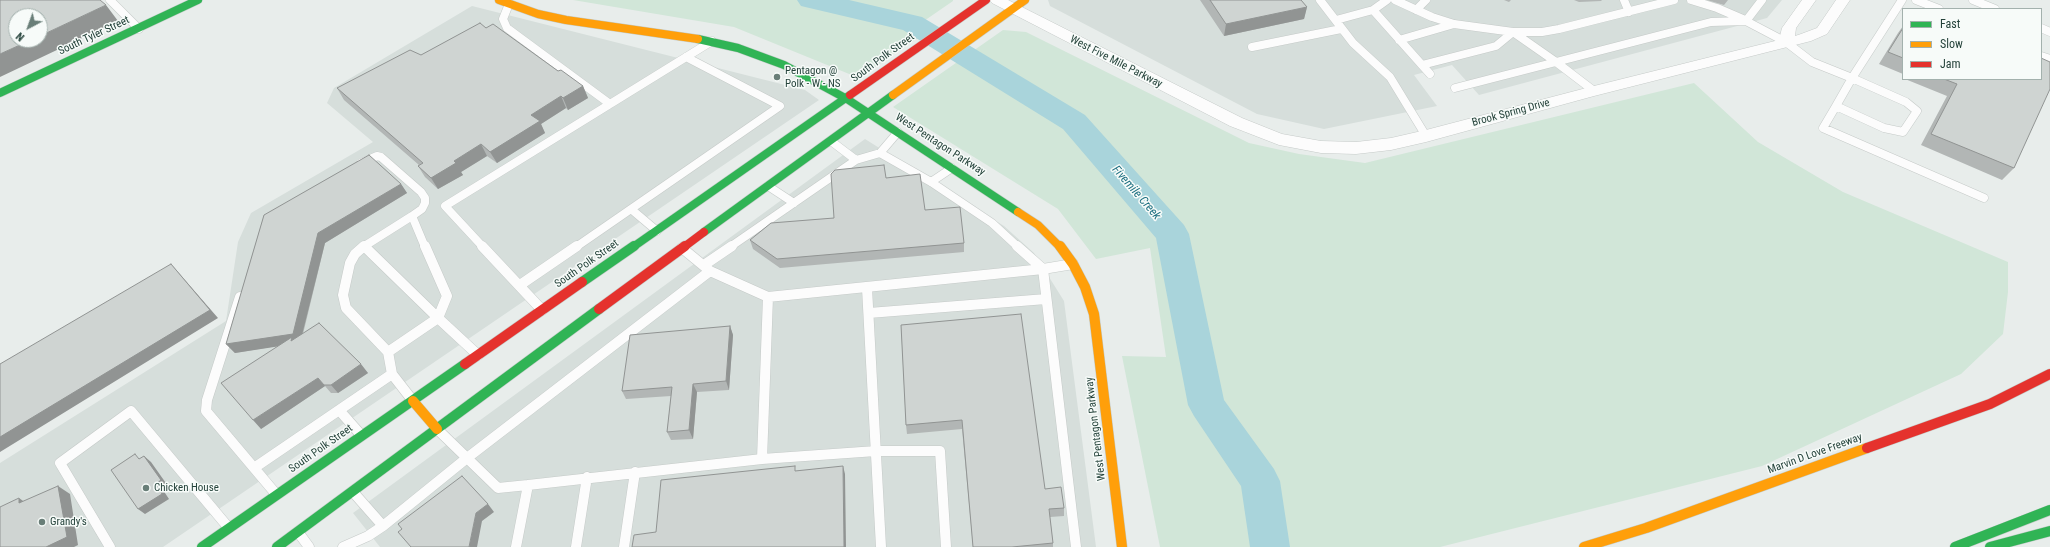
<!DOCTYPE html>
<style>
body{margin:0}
#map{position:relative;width:2050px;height:547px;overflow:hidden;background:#e8edeb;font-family:"Roboto Condensed",sans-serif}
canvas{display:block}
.legend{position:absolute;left:1902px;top:8px;width:140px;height:72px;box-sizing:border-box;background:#f7fbf9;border:1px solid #a3b1ad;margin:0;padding:5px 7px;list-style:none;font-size:12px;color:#24423a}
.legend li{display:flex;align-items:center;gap:8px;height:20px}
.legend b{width:20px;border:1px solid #a3b1ad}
.north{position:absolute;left:8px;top:8px;width:40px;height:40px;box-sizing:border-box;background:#f7fbf9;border:1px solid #a3b1ad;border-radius:50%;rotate:221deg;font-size:11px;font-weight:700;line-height:16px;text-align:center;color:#24423a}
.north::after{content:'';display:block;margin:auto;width:14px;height:18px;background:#697e78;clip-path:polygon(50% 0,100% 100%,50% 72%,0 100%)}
</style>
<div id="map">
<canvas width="2050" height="547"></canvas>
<ul class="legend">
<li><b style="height:5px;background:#30b455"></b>Fast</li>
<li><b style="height:5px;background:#ff9f0a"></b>Slow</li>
<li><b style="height:5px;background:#e5322d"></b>Jam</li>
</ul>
<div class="north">N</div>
</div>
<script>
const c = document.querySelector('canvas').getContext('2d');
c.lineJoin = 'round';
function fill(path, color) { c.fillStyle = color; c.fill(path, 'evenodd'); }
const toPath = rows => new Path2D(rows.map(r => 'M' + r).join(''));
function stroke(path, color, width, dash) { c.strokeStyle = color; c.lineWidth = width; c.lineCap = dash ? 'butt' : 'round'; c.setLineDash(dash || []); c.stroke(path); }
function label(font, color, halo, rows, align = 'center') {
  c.font = font + ' "Roboto Condensed",sans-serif'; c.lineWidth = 3; c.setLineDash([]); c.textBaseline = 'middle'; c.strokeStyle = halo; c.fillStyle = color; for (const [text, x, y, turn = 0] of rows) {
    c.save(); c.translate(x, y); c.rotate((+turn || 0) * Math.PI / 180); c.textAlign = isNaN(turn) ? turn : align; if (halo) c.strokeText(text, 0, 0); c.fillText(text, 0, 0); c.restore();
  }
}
fill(toPath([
 [1048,0,1782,0,1767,18,1479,95,1452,65,1414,75,1437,106,1324,129,1257,114,1050,6],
 [472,6,805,90,819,100,163,547,0,547,0,463,226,321,238,242,251,213,373,142,327,103,334,88],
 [865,139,1004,226,1034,253,1064,301,1096,547,380,547,353,513]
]), '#d6dedb');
fill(toPath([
 [573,0,953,0,953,1,908,32,922,35,859,78,734,27],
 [1003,30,1026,32,1249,143,1299,154,1365,163,1694,83,1758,142,1843,192,2008,262,2008,292,2003,334,1961,374,1762,466,1440,547,1160,547,1122,356,1166,357,1150,248,1096,259,1058,209,893,107]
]), '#d1e6d8');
fill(toPath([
 [797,0,849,0,922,17,1085,115,1184,225,1189,234,1224,400,1274,469,1280,481,1290,547,1250,547,1241,486,1194,416,1188,405,1156,238,1063,129,903,30,801,6,797,0]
]), '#a9d4db');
const laneFar1 = toPath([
 [110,0,139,29],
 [1320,0,1353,43,1390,77,1426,136],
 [1395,0,1432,17,1454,24,1513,32,1556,62],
 [1624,0,1629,12],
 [1691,0,1717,8,1745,20],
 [1762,0,1746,21,1786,42,1812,62,1852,78],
 [1916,0,1939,9],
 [1973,0,1995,9],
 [509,4,503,19,507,28,610,104],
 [1373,10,1387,0],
 [1416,10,1426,0],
 [1336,20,1373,10,1430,74],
 [2041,28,2050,32],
 [1399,40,1454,24],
 [1252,47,1341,29],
 [2041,56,2050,59],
 [1422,65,1496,46,1513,32,1542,32,1559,29,1674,0],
 [1852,78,1906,102,1917,111,1903,132,1884,128,1836,106,1852,78],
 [1852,78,1902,0],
 [1455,88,1556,62],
 [1594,91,1556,62,1711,22,1746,21],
 [1836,106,1823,128,1984,198],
 [831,141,856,160],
 [880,153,898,132],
 [361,163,377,156,381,157,421,192,425,198,425,203,422,209,412,216,425,247],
 [931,182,952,168],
 [768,186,794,203],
 [631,209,657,231],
 [363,247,412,216],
 [483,247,445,206,712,41],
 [576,247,780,106,686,57],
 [730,247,856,160,880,153,931,182,992,223,1018,247]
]);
const lane = toPath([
 [364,246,438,318,388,352,392,374],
 [364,246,355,254,350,263,343,295,346,308,388,352],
 [425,246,447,296,438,318,478,355],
 [482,246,542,310],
 [1017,246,1043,269,1076,547],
 [682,248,710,271,768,297,1043,269,1073,264],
 [704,265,732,246],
 [520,285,577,246],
 [867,288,881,547],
 [240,297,207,400,206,411,276,494],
 [869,313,1046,299],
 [339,410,361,435],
 [437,429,498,488,528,485,516,547],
 [762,459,768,297],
 [254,468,392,374,413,401],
 [528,485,762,459,876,451,940,451,946,547],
 [353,492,383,526],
 [298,532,309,547],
 [110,547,60,463,131,411,228,527],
 [343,547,368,536,383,526,467,458,710,271],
 [576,547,587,477],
 [624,547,635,472]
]);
const street = toPath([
 [990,0,1008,0,1242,118,1282,134,1321,141,1356,142,1391,138,1426,130,1594,86,1779,40,1782,28,1802,0,1816,0,1796,28,1795,36,1801,34,1817,28,1836,0,1850,0,1827,34,1811,41,1594,96,1426,142,1391,150,1356,154,1321,153,1279,145,1230,126,992,3,990,0]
]);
const fastFar1 = toPath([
 [698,39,738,48,784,65,847,99,1018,212],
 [0,93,198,0],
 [704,232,893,95],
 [633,247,850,95]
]);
const fast = toPath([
 [582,282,634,246],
 [202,547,465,364],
 [277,547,599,309],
 [1955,547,2050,510],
 [1990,547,2050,531]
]);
const slowFar1 = toPath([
 [499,0,538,14,566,20,698,39],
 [893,95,1025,0],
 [1018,212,1038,225,1060,247]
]);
const slow = toPath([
 [1060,246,1073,264,1085,287,1094,314,1122,547],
 [413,401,437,429],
 [1584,547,1646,528,1867,448]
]);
const jamFar1 = toPath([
 [850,95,986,0],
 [684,247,704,232]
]);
const jam = toPath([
 [599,309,685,246],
 [465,364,582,282],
 [1867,448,1990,404,2050,374]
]);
stroke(laneFar1, '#c5cac8', 9);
stroke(lane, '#c5cac8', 11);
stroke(street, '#c5cac8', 1);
stroke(fastFar1, '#c3cbc8', 9);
stroke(fast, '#c3cbc8', 11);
stroke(slowFar1, '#c3cbc8', 9);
stroke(slow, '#c3cbc8', 11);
stroke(jamFar1, '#c3cbc8', 9);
stroke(jam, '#c3cbc8', 11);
stroke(laneFar1, '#fcfcfc', 8);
stroke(lane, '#fcfcfc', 10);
fill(street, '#fcfcfc');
stroke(fastFar1, '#30b455', 8);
stroke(fast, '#30b455', 10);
stroke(slowFar1, '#ff9f0a', 8);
stroke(slow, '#ff9f0a', 10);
stroke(jamFar1, '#e5322d', 8);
stroke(jam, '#e5322d', 10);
fill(toPath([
 [1200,0,1301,0,1307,7,1304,19,1224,36],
 [1504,0,1511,0,1509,2],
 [1574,0,1602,0,1601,1,1579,2],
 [1707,0,1728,0,1724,5],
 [1903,26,1903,74,1879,64,1898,33],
 [486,28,583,86,588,98,568,110,566,108,541,124,545,133,497,163,487,156,461,172,463,175,438,189,425,177,418,166,419,165,344,100,337,88,421,55],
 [1905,79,2041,79,2014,168,2002,180,1921,145,1947,96],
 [886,178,964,243,964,252,780,268,753,249,750,240,834,218],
 [401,184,407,193,325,243,303,334,368,373,338,393,331,393,325,386,261,429,277,346,235,353,226,344,264,215],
 [901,325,1045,489,1064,508,1064,516,1050,517,1053,543,1053,547,973,547,962,429,907,434,906,425],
 [730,326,733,335,729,390,697,392,693,439,671,440,667,432,671,396,626,399,622,391]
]), '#b2b6b5');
fill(toPath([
 [106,5,118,21,0,77,0,54,31,40,40,40,40,36],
 [1307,7,1304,19,1224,36,1226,24],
 [583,86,588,98,568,110,563,98],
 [561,96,566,108,541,124,545,133,497,163,490,152,531,115],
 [481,144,487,156,461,172,463,175,438,189,431,178,454,161],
 [401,184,407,193,325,243,300,343,235,353,226,344,318,233],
 [171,264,218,318,0,452,0,437],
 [730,326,733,335,729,390,726,381],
 [361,364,368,373,338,393,331,385],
 [318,378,325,386,261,429,253,420],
 [693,384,697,392,693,439,689,430],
 [144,456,151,462,168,486,163,490,169,499,145,514,138,509,156,484],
 [843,466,845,474,846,547,844,547],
 [58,486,70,494,78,545,74,547,46,547],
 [19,498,30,506,19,503],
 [488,504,494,512,482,521,477,547,469,547,476,513]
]), '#919493');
const building = toPath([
 [0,0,100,0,106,5,40,36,40,16,16,16,16,40,31,40,0,54,0,0],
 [1210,0,1301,0,1307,7,1226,24,1210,0],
 [480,23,486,28,493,24,558,71,561,70,583,86,563,98,561,96,531,115,540,121,490,152,481,144,454,161,456,163,431,178,418,166,423,163,337,88,410,50,421,55,480,23],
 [1903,28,1903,58,1888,52,1903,28],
 [2041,58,2050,62,2050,89,2014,168,1931,134,1957,84,1944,79,2041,79,2041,58],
 [369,155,401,184,318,233,293,334,226,344,264,215,369,155],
 [884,165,886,178,920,174,925,210,960,207,964,243,777,259,750,240,771,223,834,218,831,174,835,170,884,165],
 [171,264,210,310,0,437,0,364,171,264],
 [1021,314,1045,489,1061,487,1064,508,1049,509,1053,543,1012,547,973,547,962,420,906,425,901,325,1021,314],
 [319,323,361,364,331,385,324,385,318,378,253,420,221,383,292,337,291,341,319,323],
 [730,326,726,381,693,384,689,430,667,432,672,387,622,391,630,335,730,326],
 [135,454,139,459,144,456,161,480,156,484,162,494,138,509,111,470,135,454],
 [795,466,795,471,843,466,844,547,632,547,634,535,656,532,661,480,795,466],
 [462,476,488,504,476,513,469,547,411,547,398,532,402,529,398,524,462,476],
 [58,486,67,537,46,547,0,547,0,507,19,498,19,503,58,486]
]);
fill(building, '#cfd4d2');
stroke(building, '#919493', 1);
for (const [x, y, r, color] of [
 [777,77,4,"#697e78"],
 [146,488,4,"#697e78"],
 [42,522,4,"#697e78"]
]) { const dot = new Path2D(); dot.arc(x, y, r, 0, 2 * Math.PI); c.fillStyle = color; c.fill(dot); stroke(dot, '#f7fbf9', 1.5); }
label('11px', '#24423a', '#f7fbf9', [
 ["South Tyler Street",94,36,-25],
 ["South Polk Street",883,58,-36],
 ["West Five Mile Parkway",1116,62,27],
 ["Brook Spring Drive",1511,113,-15],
 ["West Pentagon Parkway",940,145,33],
 ["South Polk Street",587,264,-35],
 ["West Pentagon Parkway",1096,429,-97],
 ["South Polk Street",321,449,-35],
 ["Marvin D Love Freeway",1815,454,-20]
]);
label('11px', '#24423a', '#f7fbf9', [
 ["Pentagon @",785,71],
 ["Polk - W - NS",785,84],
 ["Chicken House",154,488],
 ["Grandy's",50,522]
], 'left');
label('italic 12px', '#1c6f80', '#f7fbf9', [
 ["Fivemile Creek",1136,193,49]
]);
</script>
